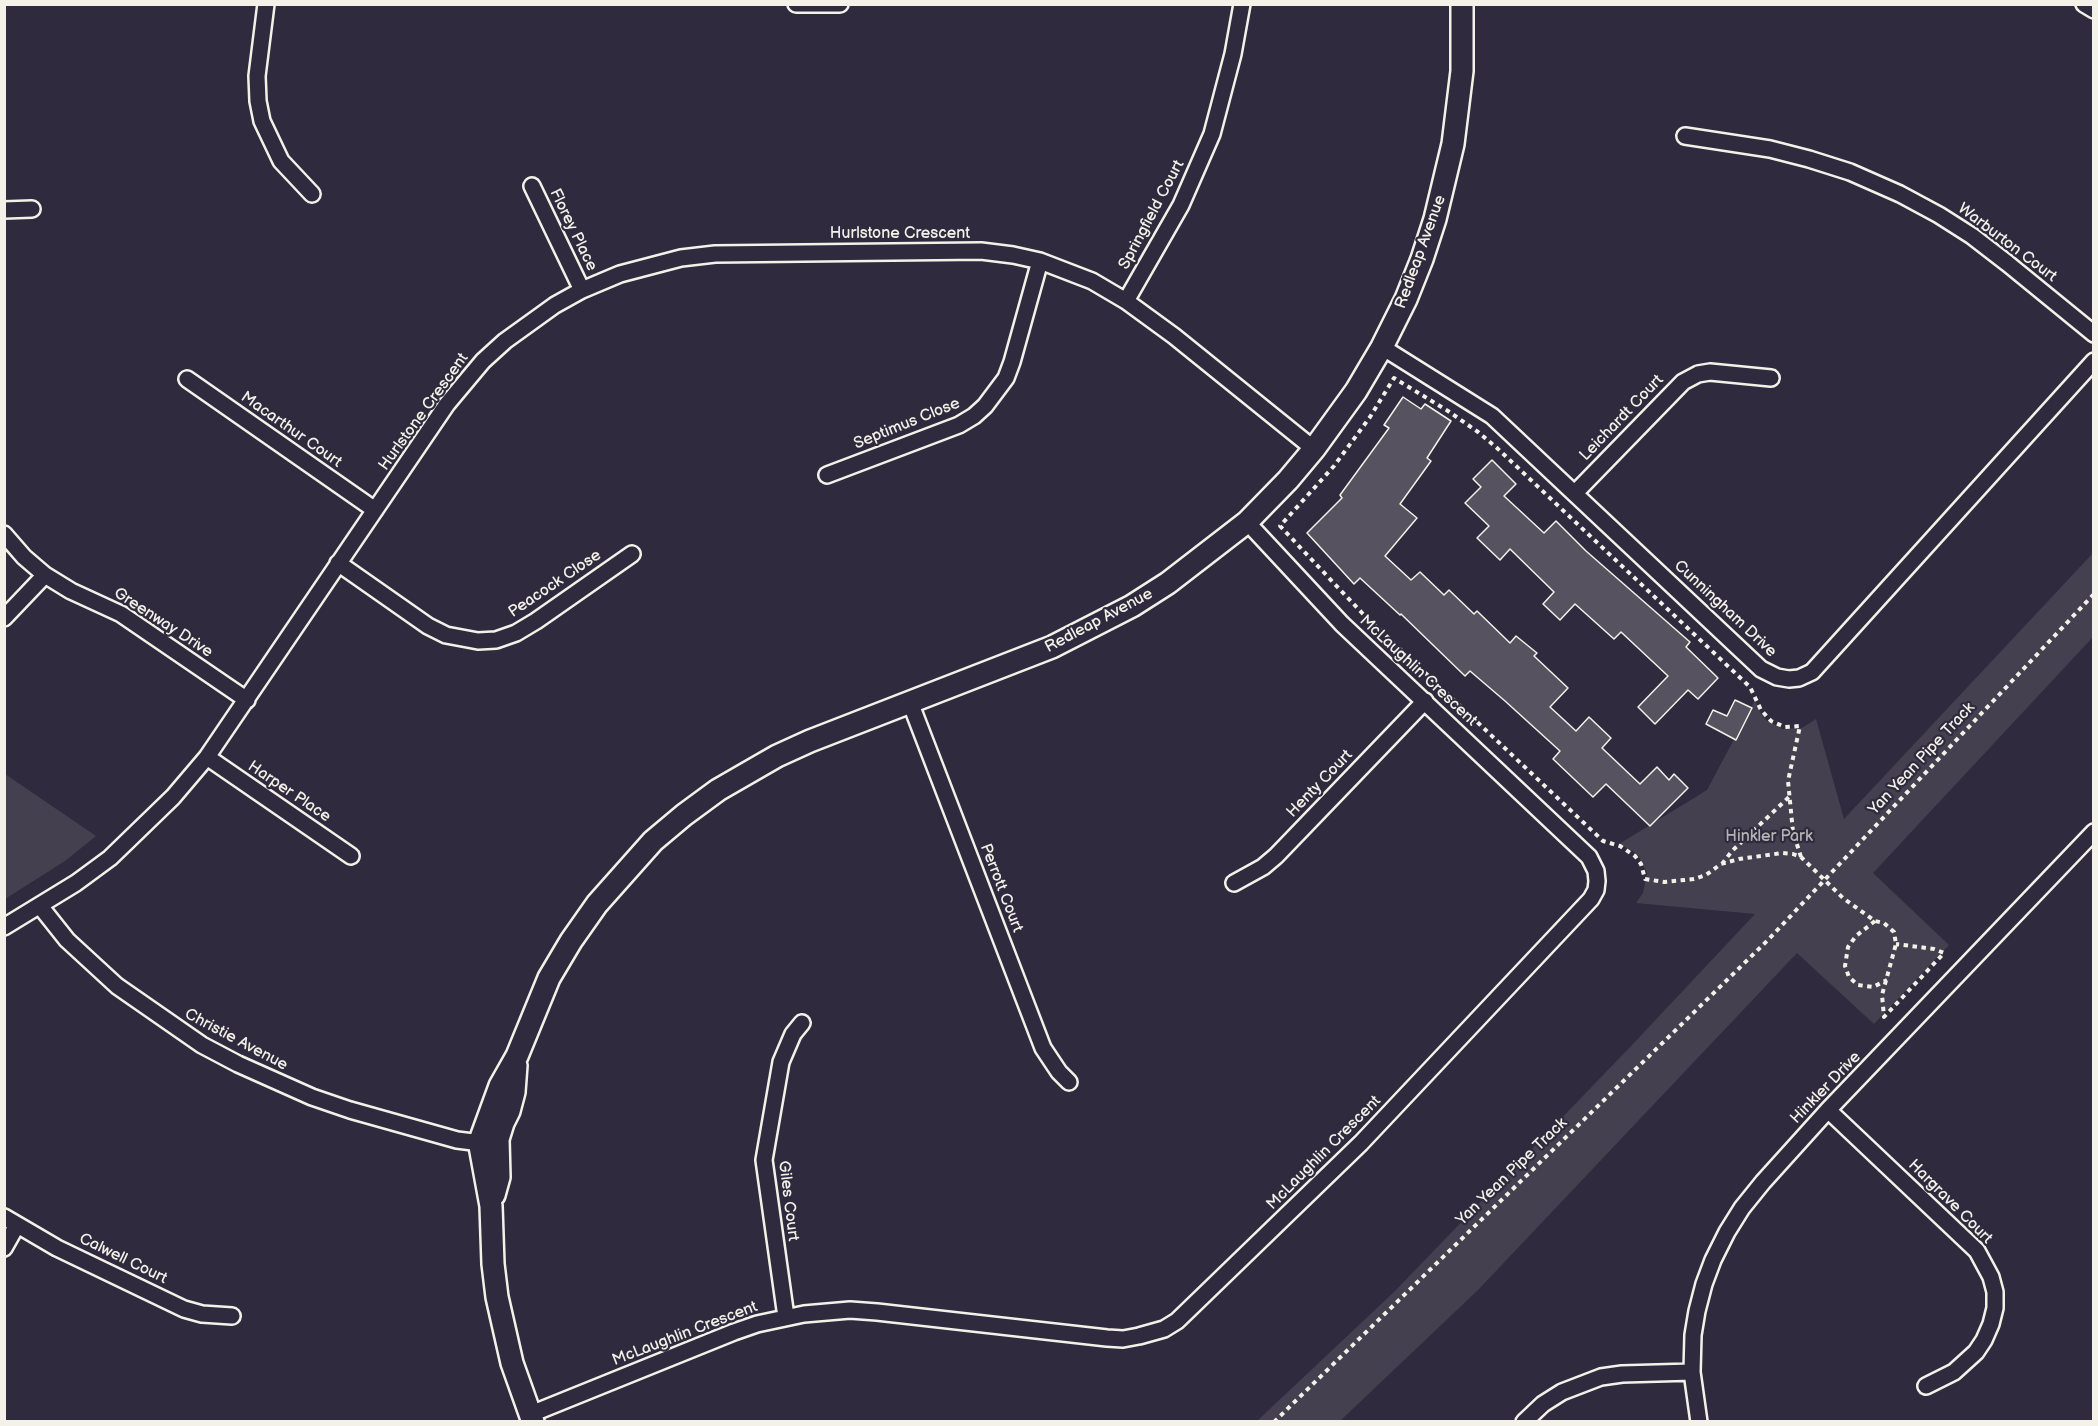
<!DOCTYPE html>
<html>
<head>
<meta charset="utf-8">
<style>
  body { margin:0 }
  #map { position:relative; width:2098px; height:1426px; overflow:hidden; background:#2f2a3d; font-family:"Balsamiq Sans",sans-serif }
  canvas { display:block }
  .frame { position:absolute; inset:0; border:6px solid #f4f1e8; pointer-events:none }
</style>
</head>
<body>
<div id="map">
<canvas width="2098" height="1426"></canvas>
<div class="frame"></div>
</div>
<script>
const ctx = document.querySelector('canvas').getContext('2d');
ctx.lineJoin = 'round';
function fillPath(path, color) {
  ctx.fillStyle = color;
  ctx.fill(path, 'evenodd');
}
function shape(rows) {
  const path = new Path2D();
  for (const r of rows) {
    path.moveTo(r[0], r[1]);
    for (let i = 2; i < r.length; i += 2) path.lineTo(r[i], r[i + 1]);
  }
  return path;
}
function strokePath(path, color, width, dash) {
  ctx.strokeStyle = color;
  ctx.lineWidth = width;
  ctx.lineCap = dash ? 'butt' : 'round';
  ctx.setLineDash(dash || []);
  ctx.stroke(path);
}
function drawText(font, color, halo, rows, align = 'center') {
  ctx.font = font + ' "Balsamiq Sans",sans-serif';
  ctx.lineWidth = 4.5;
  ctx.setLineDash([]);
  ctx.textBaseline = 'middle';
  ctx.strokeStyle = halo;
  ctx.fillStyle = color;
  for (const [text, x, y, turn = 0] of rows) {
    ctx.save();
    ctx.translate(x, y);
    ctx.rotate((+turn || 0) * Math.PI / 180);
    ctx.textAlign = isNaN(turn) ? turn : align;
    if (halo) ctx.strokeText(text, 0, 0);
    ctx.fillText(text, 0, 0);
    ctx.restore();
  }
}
const green = shape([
  [2093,553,2093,637,1873,873,1949,945,1874,1024,1797,953,1478,1290,1340,1421,1256,1422,1395,1291,1632,1045,1755,914,1636,903,1643,893,1647,873,1639,857,1633,851,1619,844,1707,790,1755,700,1761,714,1766,720,1782,729,1802,728,1816,719,1844,819],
  [5,774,96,836,65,861,5,899]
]);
const building = shape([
  [1403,397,1421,409,1425,404,1451,421,1427,458,1431,461,1400,504,1417,518,1385,556,1411,580,1420,572,1444,595,1449,590,1474,614,1477,611,1510,643,1516,636,1537,653,1534,656,1568,688,1550,707,1576,731,1589,717,1611,738,1602,748,1640,784,1657,767,1669,780,1674,774,1688,788,1650,826,1606,784,1593,797,1553,759,1560,751,1505,701,1470,671,1465,676,1401,614,1400,615,1360,578,1354,584,1307,533,1342,498,1340,495,1389,428,1384,425,1403,397],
  [1492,460,1516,484,1504,496,1544,533,1556,521,1586,551,1690,642,1686,647,1718,678,1698,699,1688,690,1655,724,1638,707,1668,676,1621,632,1614,639,1575,604,1560,620,1543,604,1554,592,1510,549,1500,560,1477,538,1489,526,1465,503,1481,487,1473,479,1492,460],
  [1735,700,1752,708,1736,740,1706,724,1713,710,1727,716,1735,700]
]);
const path = shape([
  [1801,857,1793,832,1788,781,1800,726,1785,727,1771,721,1761,710,1750,687,1497,448,1478,432,1448,411,1394,378,1370,417,1334,466,1280,526,1363,614,1603,841,1620,846,1635,856,1641,864,1645,879,1664,882,1694,879,1706,875,1721,864,1739,859,1761,856,1782,853,1793,854,1801,857,1843,898,1875,921,1884,923,1894,932,1896,944,1882,995,1884,1017,1944,953,1934,949,1896,944],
  [1722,864,1732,851,1789,797],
  [1875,921,1856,936,1848,947,1845,966,1849,977,1858,985,1873,987,1887,980],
  [1274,1422,1768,940,2094,594]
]);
const street = shape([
  [266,4,257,76,258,101,262,121,281,161,312,194],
  [796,4,840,4],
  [2084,4,2094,10],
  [1685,136,1770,149,1809,159,1850,172,1900,194,1939,215,1972,236,2007,263,2094,334],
  [532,186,582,290],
  [4,210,32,209],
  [1126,301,1181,205,1212,134,1233,54,1242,4],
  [1382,347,1492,416,1761,669,1777,677,1789,679,1799,678,1812,672,2094,361],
  [187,379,375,510],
  [827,475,959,425,974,416,985,406,1006,378,1012,362,1040,261],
  [1575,493,1683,382,1698,374,1710,372,1771,378],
  [4,534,24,557,45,575,71,591,121,614,247,700],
  [338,563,428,626,446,635,478,641,496,640,516,633,536,621,632,554],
  [4,618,45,575],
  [910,702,1043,1048,1059,1072,1069,1082],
  [207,757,351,856],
  [1234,883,1263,867,1276,856,1425,701],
  [40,906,67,940,117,986,202,1045,238,1064,312,1097,350,1110,457,1140,481,1143,490,1141],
  [4,927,76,883,110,858,173,797,207,757,447,404,483,361,505,341,555,305,582,290,620,274,681,258,715,254,981,251,1013,255,1040,261,1092,281,1126,301,1174,336,1314,449],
  [1828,1110,1977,1251,1991,1277,1995,1292,1995,1308,1991,1324,1984,1340,1976,1352,1954,1372,1926,1386],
  [4,1217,57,1248,184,1309,202,1314,232,1316],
  [4,1248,17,1225],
  [786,1317,764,1160,781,1062,793,1034,802,1023],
  [531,1414,734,1332,757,1324,804,1314,850,1310,877,1312,1107,1338,1123,1339,1139,1336,1164,1329,1177,1321,1361,1143,1591,899,1596,890,1597,881,1596,871,1589,857,1342,624,1247,522],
  [1524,1422,1543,1404,1562,1392,1601,1377,1622,1374,1692,1372],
  [1699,1422,1692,1372,1693,1335,1697,1311,1704,1284,1713,1260,1727,1232,1742,1208,1763,1182,1828,1110,2094,832]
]);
const secondary = shape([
  [494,1195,499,1177,498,1139,503,1123,509,1111,514,1092,516,1065],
  [533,1422,512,1363,497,1297,493,1264,491,1206,480,1146,481,1138,500,1086,517,1056,549,978,571,941,597,904,653,841,684,815,718,790,777,756,810,741,1052,647,1132,606,1168,583,1247,522,1288,480,1314,449,1356,391,1382,347,1406,299,1422,259,1435,219,1453,144,1462,71,1462,4]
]);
const streetNames = [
  ["Springfield Court",1152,215,-62],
  ["Florey Place",573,230,64],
  ["Hurlstone Crescent",900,234],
  ["Warburton Court",2007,243,37],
  ["Redleap Avenue",1421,252,-70],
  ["Hurlstone Crescent",424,412,-54],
  ["Leichardt Court",1622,418,-46],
  ["Septimus Close",907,424,-22],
  ["Macarthur Court",291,430,35],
  ["Peacock Close",555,584,-34],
  ["Cunningham Drive",1725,609,43],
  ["Redleap Avenue",1099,621,-28],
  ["Greenway Drive",163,623,33],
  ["McLaughlin Crescent",1418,671,43],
  ["Yan Yean Pipe Track",1922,759,-47],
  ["Henty Court",1320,784,-46],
  ["Harper Place",289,792,34],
  ["Perrott Court",1001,888,69],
  ["Christie Avenue",236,1040,28],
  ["Hinkler Drive",1826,1088,-46],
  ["McLaughlin Crescent",1324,1153,-45],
  ["Yan Yean Pipe Track",1512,1172,-44],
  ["Giles Court",788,1201,83],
  ["Hargrave Court",1950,1202,45],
  ["Calwell Court",123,1259,26],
  ["McLaughlin Crescent",685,1334,-21]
];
const parkNames = [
  ["Hinkler Park",1769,837]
];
fillPath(green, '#454050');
fillPath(building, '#56525f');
strokePath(building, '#f4f1e8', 1.5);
strokePath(street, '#f4f1e8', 20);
strokePath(secondary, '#f4f1e8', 26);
strokePath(path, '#f4f1e8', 4, [4.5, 4.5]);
strokePath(street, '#2f2a3d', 15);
strokePath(secondary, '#2f2a3d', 21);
drawText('16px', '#f4f1e8', '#2f2a3d', streetNames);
drawText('16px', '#b7b3b3', '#2f2a3d', parkNames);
</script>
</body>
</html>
